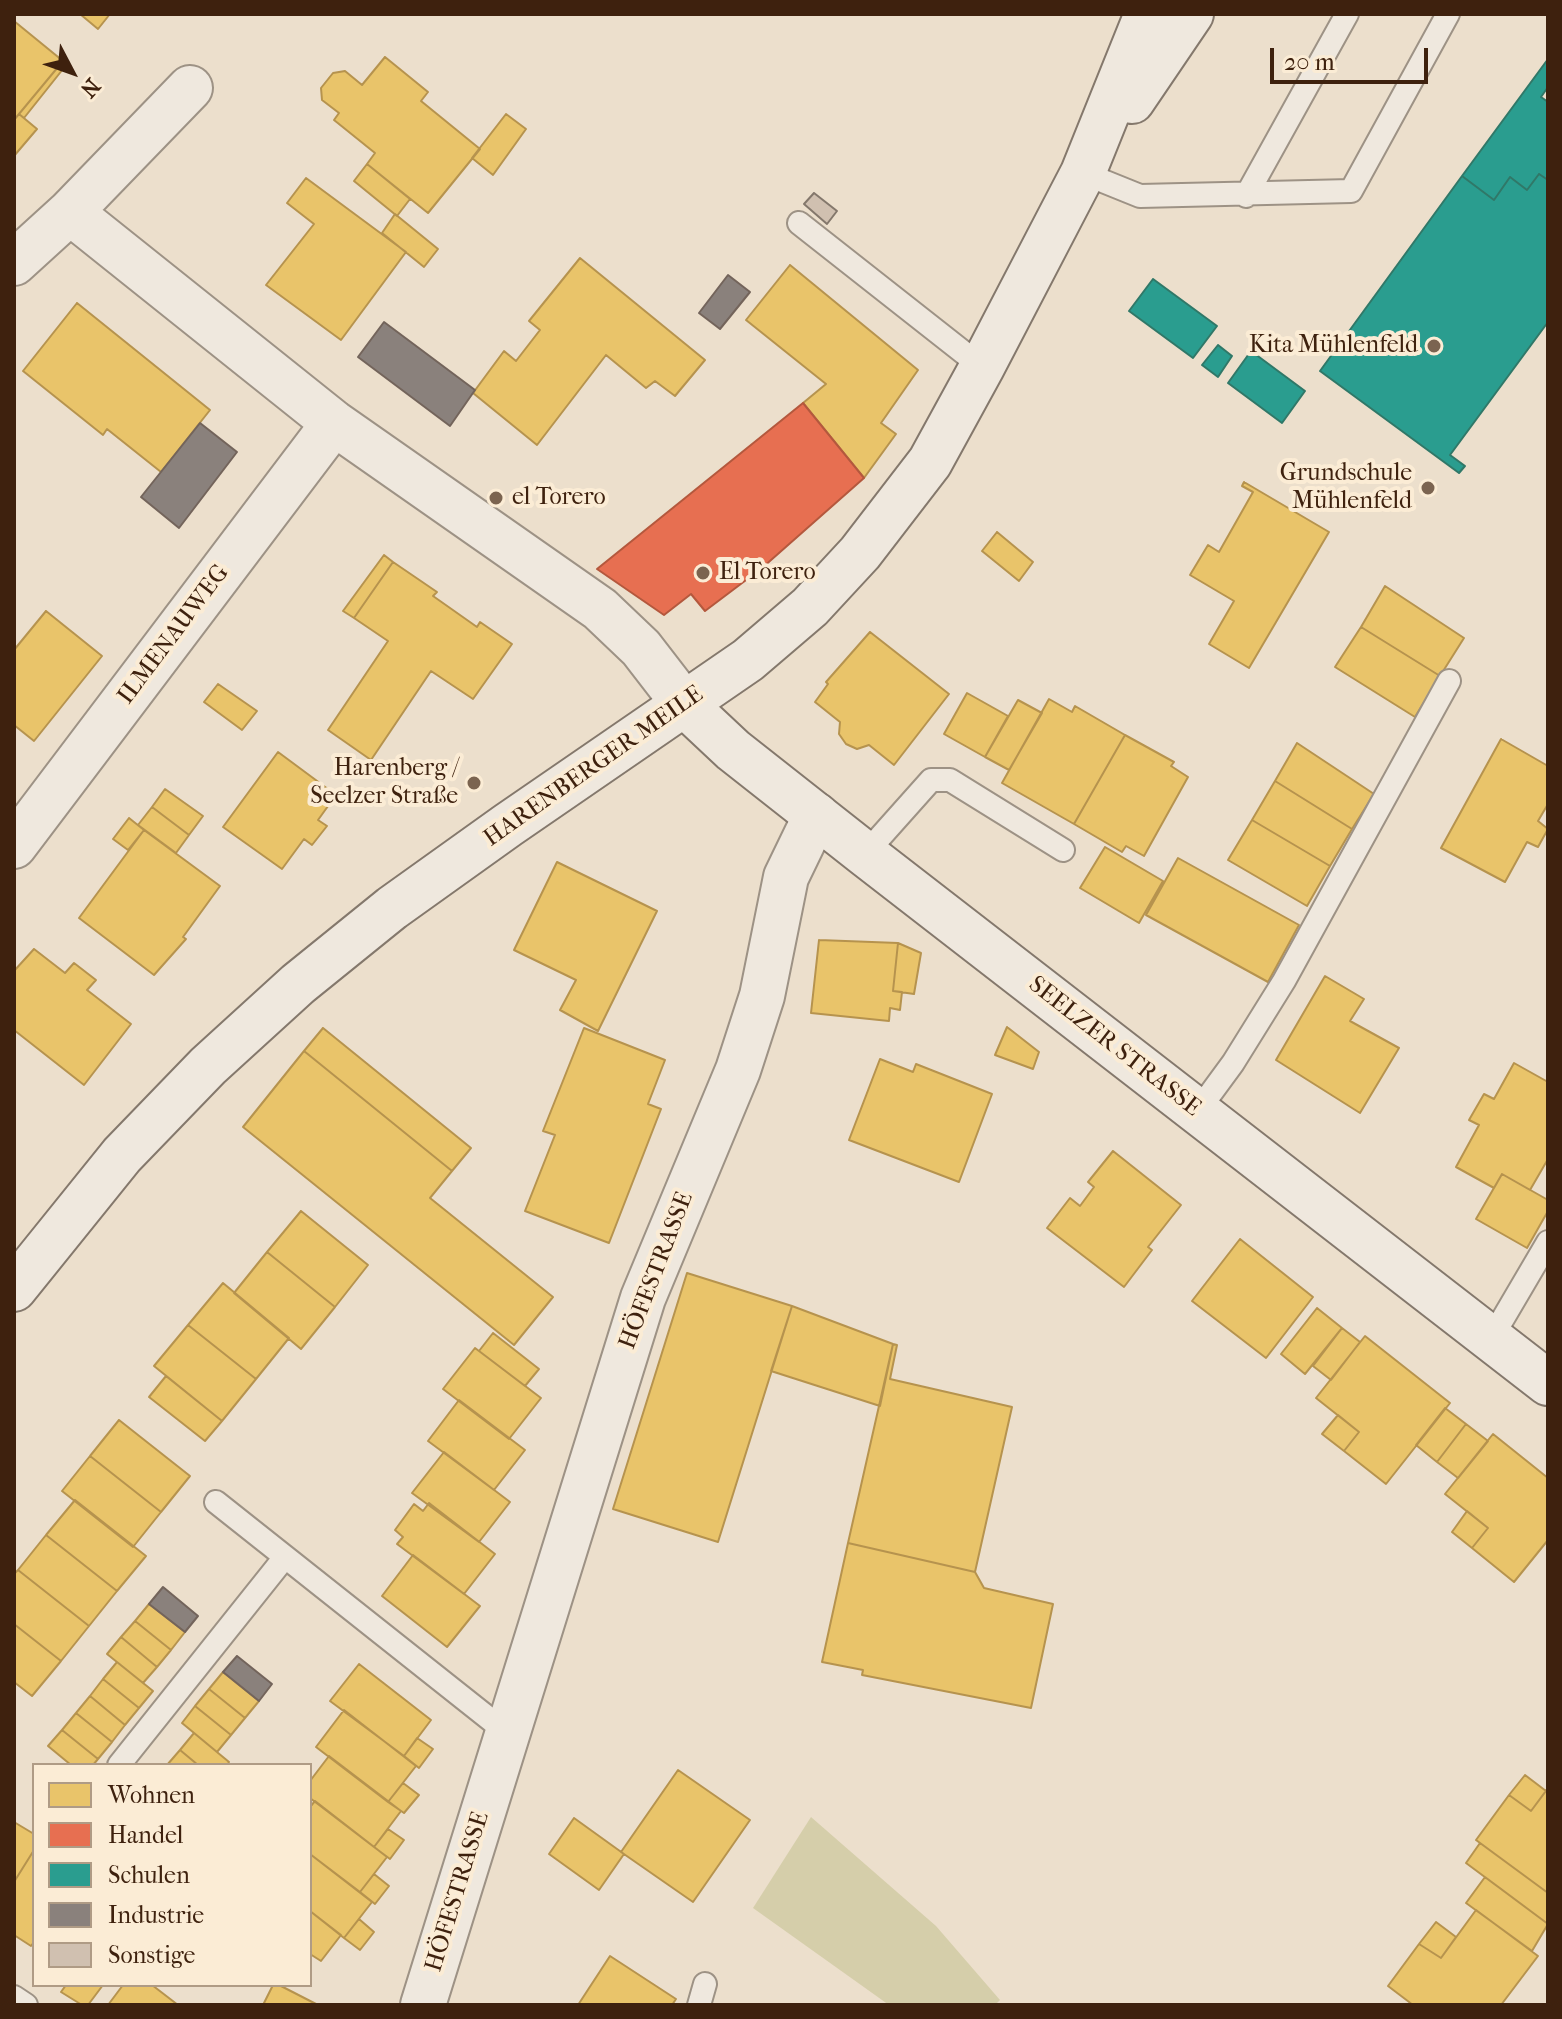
<!DOCTYPE html>
<html>
<head>
<meta charset="utf-8">
<style>
  body { margin:0 }
  #map { position:relative; width:1562px; height:2019px; overflow:hidden; background:#ecdfcc; font-family:"IM FELL French Canon",serif }
  canvas { display:block }
  .frame { position:absolute; inset:0; border:16px solid #3e210e; pointer-events:none }
  .legend { position:absolute; left:32px; top:1763px; width:280px; height:224px; box-sizing:border-box; background:#fbecd5; border:2px solid #af9b85; margin:0; padding:10px 14px; list-style:none; font-size:24px; color:#3e210e }
  .legend li { display:flex; align-items:center; gap:16px; height:40px }
  .legend b { width:40px; border:2px solid #af9b85 }
  .north { position:absolute; left:32px; top:32px; width:80px; height:80px; -webkit-text-stroke:6px #fbecd5; paint-order:stroke; rotate:131deg; font-size:22px; font-weight:700; line-height:32px; text-align:center; color:#3e210e }
  .north::after { content:''; display:block; margin:auto; width:28px; height:36px; background:#3e210e; clip-path:polygon(50% 0,100% 100%,50% 72%,0 100%) }
  .scale { position:absolute; left:1270px; top:48px; width:158px; height:36px; box-sizing:border-box; border:4px solid #3e210e; border-top:0; padding-left:10px; font-size:24px; line-height:28px; white-space:nowrap; color:#3e210e; -webkit-text-stroke:6px #fbecd5; paint-order:stroke }
</style>
</head>
<body>
<div id="map">
<canvas width="1562" height="2019"></canvas>
<div class="frame"></div>
<ul class="legend">
<li><b style="height:22px;background:#e9c46a"></b>Wohnen</li>
<li><b style="height:22px;background:#e76f51"></b>Handel</li>
<li><b style="height:22px;background:#2a9d8f"></b>Schulen</li>
<li><b style="height:22px;background:#8a817c"></b>Industrie</li>
<li><b style="height:22px;background:#d0c0b0"></b>Sonstige</li>
</ul>
<div class="north">N</div>
<div class="scale">20 m</div>
</div>
<script>
const ctx = document.querySelector('canvas').getContext('2d');
ctx.lineJoin = 'round';
function fillPath(path, color) {
  ctx.fillStyle = color;
  ctx.fill(path, 'evenodd');
}
function shape(rows) {
  const path = new Path2D();
  for (const r of rows) {
    path.moveTo(r[0], r[1]);
    for (let i = 2; i < r.length; i += 2) path.lineTo(r[i], r[i + 1]);
  }
  return path;
}
function strokePath(path, color, width, dash) {
  ctx.strokeStyle = color;
  ctx.lineWidth = width;
  ctx.lineCap = dash ? 'butt' : 'round';
  ctx.setLineDash(dash || []);
  ctx.stroke(path);
}
function drawText(font, color, halo, rows, align = 'center') {
  ctx.font = font + ' "IM FELL French Canon",serif';
  ctx.lineWidth = 8;
  ctx.setLineDash([]);
  ctx.textBaseline = 'middle';
  ctx.strokeStyle = halo;
  ctx.fillStyle = color;
  for (const [text, x, y, turn = 0] of rows) {
    ctx.save();
    ctx.translate(x, y);
    ctx.rotate((+turn || 0) * Math.PI / 180);
    ctx.textAlign = isNaN(turn) ? turn : align;
    if (halo) ctx.strokeText(text, 0, 0);
    ctx.fillText(text, 0, 0);
    ctx.restore();
  }
}
const green = shape([
  [811,1817,936,1926,1000,2000,995,2005,889,2005,753,1908]
]);
const homes = shape([
  [80,14,110,14,98,29,80,14],
  [14,21,63,61,14,120,14,21],
  [385,57,428,92,421,101,480,149,428,213,367,164,375,153,334,120,339,113,322,100,321,88,333,73,345,71,362,85,385,57],
  [63,61,67,64,24,118,19,114,63,61],
  [19,114,37,129,14,156,14,120,19,114],
  [506,114,526,129,493,175,472,158,506,114],
  [367,164,410,199,397,216,354,181,367,164],
  [306,178,406,252,341,340,266,285,314,224,287,203,306,178],
  [395,214,438,249,424,267,382,233,395,214],
  [580,258,705,360,675,396,655,381,646,388,606,355,537,445,473,393,504,351,516,361,540,330,529,321,580,258],
  [790,265,918,370,881,423,896,434,864,478,803,403,826,384,746,320,790,265],
  [77,303,210,410,161,472,107,429,103,435,23,371,77,303],
  [1244,482,1329,532,1249,668,1209,644,1234,601,1190,575,1208,545,1219,552,1253,492,1242,486,1244,482],
  [997,532,1033,562,1019,581,982,551,997,532],
  [384,555,393,562,354,618,343,611,384,555],
  [393,562,437,592,433,596,477,627,480,622,512,644,473,699,431,671,371,760,328,730,388,641,354,618,393,562],
  [1385,586,1464,638,1440,676,1361,627,1385,586],
  [46,611,102,656,34,741,14,725,14,650,46,611],
  [1361,627,1440,676,1415,717,1335,667,1361,627],
  [870,632,949,694,894,765,869,745,857,749,846,744,839,734,840,722,815,702,828,684,826,682,870,632],
  [218,684,257,711,242,730,204,702,218,684],
  [967,693,1008,716,985,757,944,734,967,693],
  [1049,699,1072,712,1075,706,1125,735,1074,824,1002,783,1049,699],
  [1018,700,1042,713,1009,770,985,757,1018,700],
  [1125,735,1174,762,1171,766,1188,777,1144,856,1126,846,1122,852,1074,824,1125,735],
  [1501,739,1548,766,1548,804,1538,821,1548,829,1538,847,1527,842,1505,882,1441,848,1501,739],
  [1297,743,1374,794,1352,829,1275,781,1297,743],
  [278,752,336,795,318,820,327,826,312,845,304,839,282,869,223,827,278,752],
  [1275,781,1352,829,1330,866,1252,820,1275,781],
  [165,789,203,816,189,835,152,807,165,789],
  [152,807,189,835,176,853,138,825,152,807],
  [129,818,144,830,128,850,113,839,129,818],
  [1252,820,1330,866,1307,906,1228,860,1252,820],
  [144,830,220,886,183,937,186,939,154,975,79,918,144,830],
  [1105,847,1163,881,1139,923,1080,888,1105,847],
  [1178,858,1299,925,1268,982,1146,915,1178,858],
  [557,862,657,911,598,1031,560,1010,576,980,514,950,557,862],
  [819,940,898,943,893,991,902,992,900,1010,890,1008,889,1021,811,1013,819,940],
  [898,943,921,953,914,994,893,991,898,943],
  [34,949,65,973,74,963,96,980,87,990,131,1024,84,1085,14,1030,14,971,34,949],
  [1325,976,1364,999,1350,1021,1399,1048,1360,1113,1276,1060,1325,976],
  [1007,1027,1039,1052,1033,1069,995,1055,1007,1027],
  [323,1028,471,1148,452,1171,304,1051,323,1028],
  [584,1028,665,1060,648,1104,661,1109,609,1243,525,1211,555,1135,543,1131,584,1028],
  [304,1051,452,1171,430,1198,553,1297,514,1345,243,1127,304,1051],
  [880,1059,913,1072,916,1064,992,1094,959,1182,849,1140,880,1059],
  [1514,1063,1548,1082,1548,1159,1530,1190,1502,1174,1494,1188,1456,1167,1479,1125,1469,1120,1484,1094,1494,1099,1514,1063],
  [1113,1151,1181,1205,1148,1247,1152,1250,1124,1287,1047,1228,1070,1198,1080,1206,1094,1187,1088,1182,1113,1151],
  [1502,1174,1548,1200,1548,1211,1527,1248,1476,1219,1502,1174],
  [301,1211,368,1265,335,1307,267,1252,301,1211],
  [1240,1239,1313,1297,1266,1358,1192,1301,1240,1239],
  [267,1252,335,1307,301,1349,234,1293,267,1252],
  [687,1273,792,1306,718,1542,613,1509,687,1273],
  [223,1283,289,1338,256,1379,188,1325,223,1283],
  [792,1306,893,1344,880,1406,771,1371,792,1306],
  [1317,1308,1342,1328,1305,1374,1281,1354,1317,1308],
  [188,1325,256,1379,222,1421,154,1366,188,1325],
  [1342,1328,1360,1342,1331,1380,1313,1366,1342,1328],
  [493,1333,539,1369,525,1386,479,1351,493,1333],
  [1365,1336,1450,1403,1386,1484,1344,1451,1359,1432,1316,1398,1365,1336],
  [893,1344,897,1345,890,1379,1012,1407,975,1572,848,1543,893,1344],
  [475,1348,541,1398,509,1439,443,1389,475,1348],
  [166,1376,222,1421,205,1441,149,1397,166,1376],
  [459,1400,525,1450,494,1490,428,1441,459,1400],
  [1445,1408,1466,1424,1437,1462,1416,1445,1445,1408],
  [1338,1415,1359,1432,1344,1451,1322,1434,1338,1415],
  [119,1420,190,1476,161,1512,90,1456,119,1420],
  [1466,1424,1488,1441,1458,1478,1437,1462,1466,1424],
  [1493,1434,1548,1478,1548,1540,1514,1582,1472,1548,1488,1528,1445,1494,1493,1434],
  [444,1452,510,1502,479,1542,412,1493,444,1452],
  [90,1456,161,1512,133,1547,62,1491,90,1456],
  [75,1500,146,1556,117,1591,46,1535,75,1500],
  [429,1503,495,1554,464,1594,397,1544,403,1537,395,1530,414,1504,423,1511,429,1503],
  [1467,1511,1488,1528,1472,1548,1452,1532,1467,1511],
  [46,1535,117,1591,89,1626,18,1570,46,1535],
  [848,1543,975,1572,984,1588,1053,1604,1031,1708,862,1675,863,1670,822,1662,848,1543],
  [413,1555,480,1606,447,1647,382,1596,413,1555],
  [18,1570,89,1626,61,1661,14,1624,14,1574,18,1570],
  [149,1604,185,1632,171,1650,135,1621,149,1604],
  [135,1621,171,1650,157,1667,121,1637,135,1621],
  [14,1624,61,1661,32,1696,14,1682,14,1624],
  [121,1637,157,1667,143,1683,107,1654,121,1637],
  [117,1662,153,1691,139,1708,103,1679,117,1662],
  [359,1664,431,1720,404,1756,330,1701,359,1664],
  [223,1672,259,1701,245,1718,209,1689,223,1672],
  [103,1679,139,1708,125,1725,90,1696,103,1679],
  [209,1689,245,1718,231,1735,195,1706,209,1689],
  [90,1696,125,1725,112,1742,76,1713,90,1696],
  [195,1706,231,1735,217,1752,182,1723,195,1706],
  [344,1710,416,1766,388,1802,316,1747,344,1710],
  [76,1713,112,1742,98,1759,62,1730,76,1713],
  [62,1730,98,1759,93,1765,71,1765,48,1746,62,1730],
  [194,1733,229,1762,227,1765,198,1765,180,1750,194,1733],
  [417,1738,433,1749,419,1768,404,1756,417,1738],
  [180,1750,198,1765,167,1765,180,1750],
  [329,1756,401,1811,374,1847,310,1798,310,1781,329,1756],
  [678,1770,750,1820,693,1902,621,1852,678,1770],
  [1525,1775,1546,1791,1531,1811,1509,1795,1525,1775],
  [403,1783,419,1795,404,1813,388,1802,403,1783],
  [1548,1788,1548,1893,1476,1840,1509,1795,1531,1811,1548,1788],
  [315,1801,387,1857,360,1892,310,1854,310,1807,315,1801],
  [574,1818,624,1854,599,1890,549,1854,574,1818],
  [14,1822,34,1834,34,1850,14,1882,14,1822],
  [388,1829,404,1840,390,1859,374,1847,388,1829],
  [1480,1843,1548,1893,1548,1924,1466,1863,1480,1843],
  [34,1850,34,1942,31,1946,14,1935,14,1882,34,1850],
  [310,1854,372,1902,344,1938,310,1911,310,1854],
  [374,1874,389,1886,375,1904,360,1892,374,1874],
  [1485,1877,1548,1924,1532,1951,1466,1903,1485,1877],
  [1476,1910,1538,1956,1501,2005,1413,2005,1388,1986,1419,1944,1441,1958,1476,1910],
  [310,1911,341,1935,321,1961,310,1954,310,1911],
  [359,1919,374,1932,360,1950,344,1938,359,1919],
  [1436,1922,1456,1937,1441,1958,1419,1944,1436,1922],
  [610,1956,676,1999,672,2005,578,2005,610,1956],
  [66,1985,103,1985,88,2005,82,2005,61,1992,66,1985],
  [123,1985,152,1985,178,2005,108,2005,123,1985],
  [273,1985,279,1985,318,2005,263,2005,273,1985]
]);
const shops = shape([
  [803,403,864,478,762,568,705,611,691,594,664,615,597,569,803,403]
]);
const schools = shape([
  [1548,59,1548,87,1541,97,1548,102,1548,180,1539,174,1527,190,1510,177,1494,200,1462,176,1548,59],
  [1539,174,1548,180,1548,322,1450,455,1465,466,1459,473,1320,371,1462,176,1494,200,1510,177,1527,190,1539,174],
  [1153,279,1217,326,1193,358,1129,311,1153,279],
  [1218,345,1232,356,1218,377,1202,365,1218,345],
  [1251,351,1305,391,1282,423,1228,383,1251,351]
]);
const industry = shape([
  [728,275,750,292,720,329,699,313,728,275],
  [384,322,475,390,450,426,358,357,384,322],
  [200,423,237,452,179,528,141,497,200,423],
  [163,1587,198,1616,185,1632,149,1604,163,1587],
  [237,1656,272,1684,259,1701,223,1672,237,1656]
]);
const building = shape([
  [814,193,837,211,827,224,804,204,814,193]
]);
const service = shape([
  [1083,173,1140,196,1351,191,1448,14],
  [1246,196,1347,14],
  [799,223,982,367],
  [865,854,931,780,950,780,1063,850],
  [1197,1112,1233,1063,1284,981,1449,681],
  [1491,1339,1548,1242],
  [216,1502,506,1732],
  [119,1765,285,1557],
  [14,1997,26,2005],
  [699,2005,705,1984]
]);
const minor = shape([
  [190,88,70,212,334,423,600,609,641,648,685,705],
  [14,263,70,212],
  [14,846,334,423],
  [423,2005,643,1298,738,1070,762,996,786,877,816,815]
]);
const secondary = shape([
  [1132,101,1191,14],
  [685,705,733,750,865,854,1548,1383],
  [14,1289,122,1155,208,1066,298,984,392,908,508,825,748,660,810,607,860,553,930,462,982,367,1083,173,1147,14]
]);
const markers = [
  [1434,346,8,"#7b6450"],
  [1428,488,8,"#7b6450"],
  [496,498,8,"#7b6450"],
  [703,573,8,"#7b6450"],
  [474,783,8,"#7b6450"]
];
const poiNames = [
  ["Kita Mühlenfeld",1418,346],
  ["Grundschule",1412,474],
  ["Mühlenfeld",1412,502],
  ["el Torero",512,498,"left"],
  ["El Torero",719,573,"left"],
  ["Harenberg /",458,769],
  ["Seelzer Straße",458,797]
];
const streetNames = [
  ["ILMENAUWEG",174,635,-53],
  ["HARENBERGER MEILE",594,767,-35],
  ["SEELZER STRASSE",1114,1047,38],
  ["HÖFESTRASSE",657,1271,-69],
  ["HÖFESTRASSE",458,1892,-73]
];
fillPath(green, '#d5ceaa');
fillPath(homes, '#e9c46a');
strokePath(homes, '#b6934e', 2);
fillPath(shops, '#e76f51');
strokePath(shops, '#b4583d', 2);
fillPath(schools, '#2a9d8f');
strokePath(schools, '#307868', 2);
fillPath(industry, '#8a817c');
strokePath(industry, '#73645b', 2);
fillPath(building, '#d0c0b0');
strokePath(building, '#84786c', 2);
strokePath(service, '#9d9285', 26);
strokePath(minor, '#9d9285', 48);
strokePath(secondary, '#84786c', 48);
strokePath(service, '#efe8de', 22);
strokePath(minor, '#efe8de', 44);
strokePath(secondary, '#efe8de', 44);
for (const [x, y, r, color] of markers) {
  const dot = new Path2D();
  dot.arc(x, y, r, 0, 2 * Math.PI);
  ctx.fillStyle = color;
  ctx.fill(dot);
  strokePath(dot, '#fbecd5', 3);
}
drawText('24px', '#3e210e', '#fbecd5', poiNames, 'right');
drawText('24px', '#3e210e', '#fbecd5', streetNames);
</script>
</body>
</html>
